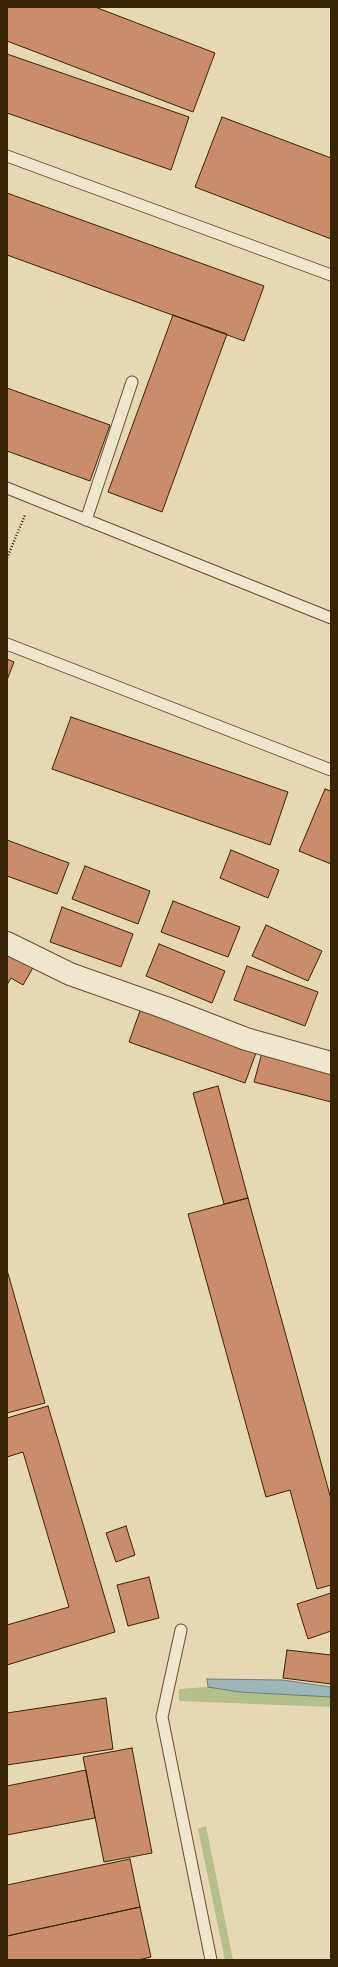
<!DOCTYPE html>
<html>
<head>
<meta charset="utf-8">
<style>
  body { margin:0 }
  #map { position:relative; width:338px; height:1967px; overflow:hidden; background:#e6d8b4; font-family:"IM FELL Great Primer",serif }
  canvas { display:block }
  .frame { position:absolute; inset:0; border:8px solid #392307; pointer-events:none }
</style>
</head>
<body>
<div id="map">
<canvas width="338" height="1967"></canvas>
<div class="frame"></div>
</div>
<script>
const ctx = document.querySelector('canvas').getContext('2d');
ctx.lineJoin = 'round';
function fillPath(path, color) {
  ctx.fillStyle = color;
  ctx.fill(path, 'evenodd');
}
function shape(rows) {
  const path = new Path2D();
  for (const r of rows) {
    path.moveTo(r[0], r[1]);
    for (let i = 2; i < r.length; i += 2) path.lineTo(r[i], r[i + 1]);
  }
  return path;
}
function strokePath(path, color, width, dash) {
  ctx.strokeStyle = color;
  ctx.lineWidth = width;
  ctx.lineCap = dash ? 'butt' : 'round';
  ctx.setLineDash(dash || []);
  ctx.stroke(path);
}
const green = shape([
  [208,1687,239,1692,331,1697,331,1707,179,1701,179,1689],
  [206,1826,233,1960,225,1960,198,1829]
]);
const water = shape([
  [207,1679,283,1680,331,1687,331,1697,239,1692,208,1687,207,1679]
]);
const building = shape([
  [7,7,95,7,215,53,193,112,7,41,7,7],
  [7,54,189,117,171,170,7,113,7,54],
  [222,117,331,158,331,239,195,187,222,117],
  [7,193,264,286,244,341,7,255,7,193],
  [173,315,227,334,162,512,108,492,173,315],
  [7,388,110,425,90,481,7,451,7,388],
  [7,659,14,662,7,680,7,659],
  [71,717,288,792,270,845,52,769,71,717],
  [325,789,331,791,331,864,299,851,325,789],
  [7,840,69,863,57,894,7,876,7,840],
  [231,850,279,870,268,898,220,878,231,850],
  [85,866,150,891,138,924,72,899,85,866],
  [173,901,240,927,228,957,161,932,173,901],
  [62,907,133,934,121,967,50,942,62,907],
  [266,925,322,951,308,981,252,956,266,925],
  [159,944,225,971,212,1003,146,976,159,944],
  [7,949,34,966,23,985,11,978,7,985,7,949],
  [247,966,318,992,305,1026,234,1000,247,966],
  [141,1008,257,1050,245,1083,129,1042,141,1008],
  [262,1053,331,1071,331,1102,254,1082,262,1053],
  [218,1086,248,1198,224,1204,193,1093,218,1086],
  [248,1198,331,1499,331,1585,317,1589,290,1490,266,1497,188,1214,248,1198],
  [7,1270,45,1403,7,1413,7,1270],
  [48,1406,115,1632,7,1665,7,1625,69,1607,23,1452,7,1457,7,1418,48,1406],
  [126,1526,135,1555,116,1562,106,1533,126,1526],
  [149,1577,159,1618,128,1626,117,1585,149,1577],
  [331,1593,331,1631,308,1639,297,1604,331,1593],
  [287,1650,331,1655,331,1684,283,1678,287,1650],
  [106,1698,113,1749,7,1765,7,1713,106,1698],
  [132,1748,152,1853,104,1862,83,1757,132,1748],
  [86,1770,95,1818,7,1835,7,1786,86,1770],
  [130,1859,140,1907,7,1936,7,1885,130,1859],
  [140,1907,151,1957,138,1960,7,1960,7,1936,140,1907]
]);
const path = shape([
  [7,558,25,515]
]);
const lane = shape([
  [7,156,331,275],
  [7,488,331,618],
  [86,520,132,382],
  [7,644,331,770],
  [181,1630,162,1717,211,1960]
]);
const street = shape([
  [7,943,70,974,166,1008,246,1039,331,1063]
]);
fillPath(green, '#b4bf8e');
fillPath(water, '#9cb7b9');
strokePath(water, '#747c72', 1);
fillPath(building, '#ca8d6b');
strokePath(building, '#392307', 1);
strokePath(lane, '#645032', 13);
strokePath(street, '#645032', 24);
strokePath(path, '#392307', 2.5, [1, 2]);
strokePath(lane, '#efe6ce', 11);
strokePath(street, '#efe6ce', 22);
</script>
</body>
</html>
